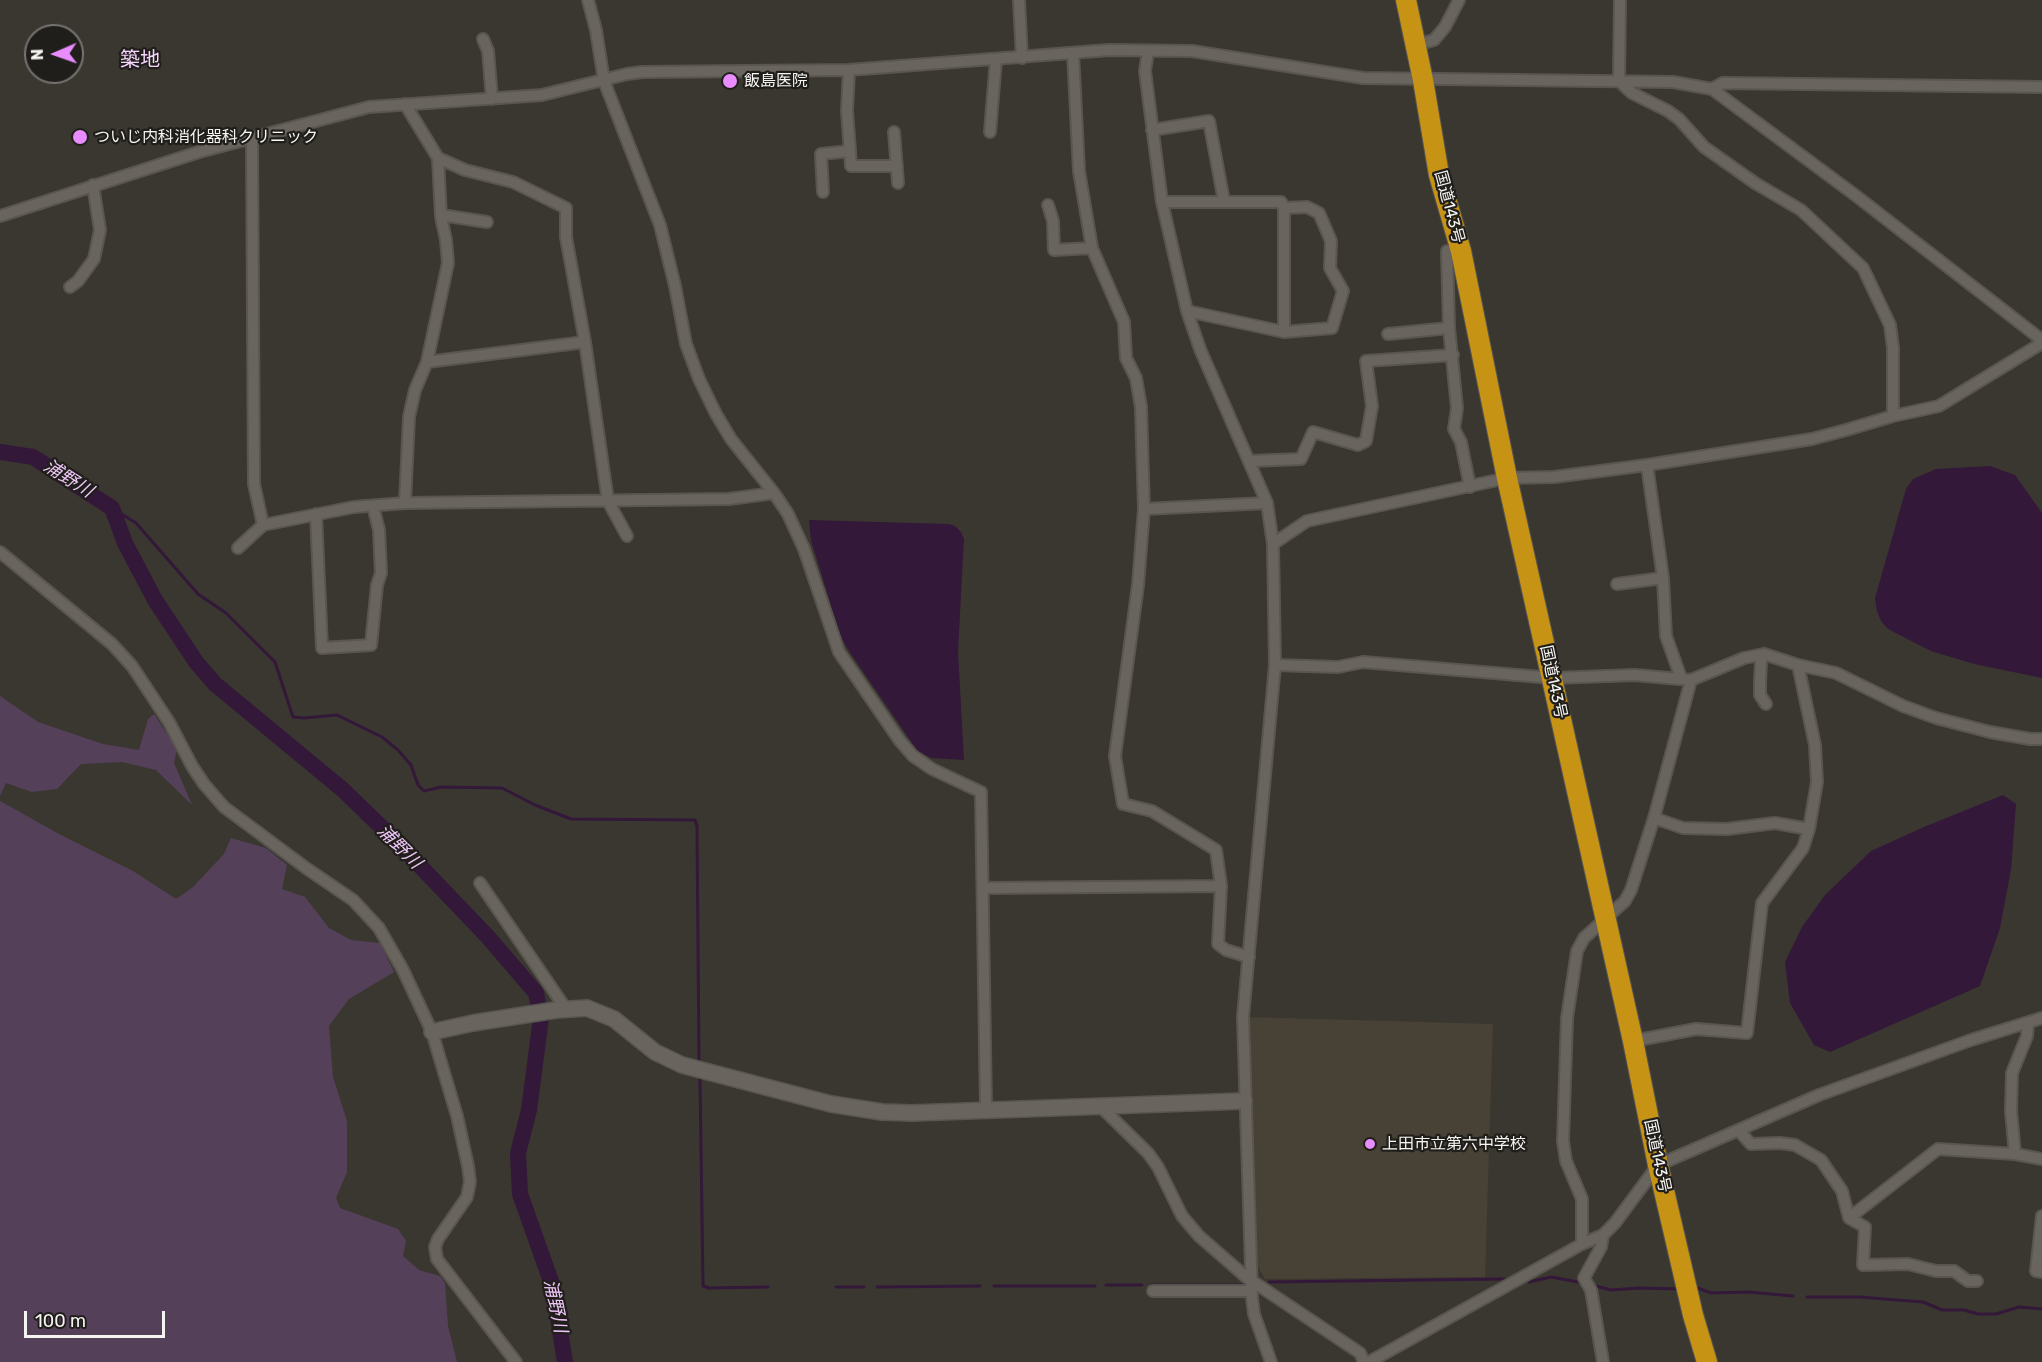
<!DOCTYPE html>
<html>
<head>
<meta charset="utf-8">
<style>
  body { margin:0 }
  #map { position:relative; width:2042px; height:1362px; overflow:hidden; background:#3a3730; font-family:Rubik,sans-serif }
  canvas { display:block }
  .north { position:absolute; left:24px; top:24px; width:60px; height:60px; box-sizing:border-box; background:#201e1b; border:2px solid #767470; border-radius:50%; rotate:268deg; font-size:16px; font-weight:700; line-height:24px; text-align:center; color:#f6f4f0 }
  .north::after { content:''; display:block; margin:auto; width:21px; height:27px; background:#e98dfe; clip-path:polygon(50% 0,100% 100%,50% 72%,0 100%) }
  .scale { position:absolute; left:24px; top:1311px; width:141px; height:27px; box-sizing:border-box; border:3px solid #f6f4f0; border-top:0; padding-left:8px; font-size:18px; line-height:21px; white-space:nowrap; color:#f6f4f0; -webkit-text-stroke:4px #201e1b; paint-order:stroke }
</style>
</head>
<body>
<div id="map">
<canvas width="2042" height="1362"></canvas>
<div class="north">N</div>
<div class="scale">100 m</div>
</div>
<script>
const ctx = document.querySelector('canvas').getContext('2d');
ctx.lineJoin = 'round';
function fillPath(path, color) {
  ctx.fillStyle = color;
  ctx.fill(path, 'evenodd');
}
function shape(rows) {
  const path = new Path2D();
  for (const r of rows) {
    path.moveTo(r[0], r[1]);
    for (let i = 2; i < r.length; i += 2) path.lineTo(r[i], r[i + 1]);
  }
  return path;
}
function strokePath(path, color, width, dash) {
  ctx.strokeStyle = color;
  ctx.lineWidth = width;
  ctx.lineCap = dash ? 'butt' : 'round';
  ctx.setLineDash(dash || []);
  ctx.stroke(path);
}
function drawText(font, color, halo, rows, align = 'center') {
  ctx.font = font + ' Rubik,"Noto Sans JP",sans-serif';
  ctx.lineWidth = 4.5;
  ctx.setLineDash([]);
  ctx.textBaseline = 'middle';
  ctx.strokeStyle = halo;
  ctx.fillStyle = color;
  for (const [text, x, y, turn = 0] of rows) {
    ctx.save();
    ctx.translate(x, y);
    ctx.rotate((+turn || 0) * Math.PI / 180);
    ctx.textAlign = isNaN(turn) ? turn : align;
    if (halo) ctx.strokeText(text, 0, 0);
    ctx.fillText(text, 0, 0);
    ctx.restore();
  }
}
const built = shape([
  [1247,1017,1493,1024,1485,1277,1265,1279,1256,1263]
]);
const green = shape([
  [0,696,38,722,103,744,139,750,148,719,154,714,177,749,174,763,192,805,156,770,122,762,81,764,57,789,32,792,6,783,0,796],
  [0,801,59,834,133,871,176,899,192,888,224,854,231,838,266,848,287,865,282,889,305,897,329,928,351,940,380,943,394,972,349,999,329,1026,333,1077,347,1121,347,1172,336,1198,340,1208,398,1229,406,1241,403,1256,419,1270,440,1276,445,1283,448,1326,457,1362,0,1362]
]);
const water = shape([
  [1990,466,2015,475,2042,513,2042,678,1974,664,1931,651,1888,629,1881,621,1877,611,1875,598,1906,489,1913,479,1936,469],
  [809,520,948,524,955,526,961,532,964,539,958,652,964,760,931,758,917,750,851,654,841,638,811,540],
  [2003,795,2016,804,2011,869,2000,928,1980,986,1830,1052,1814,1045,1790,1003,1785,962,1802,927,1825,895,1871,851,1924,827]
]);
const stream = shape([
  [112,508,136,523,198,594,226,613,275,662,293,717,304,718,337,715,382,737,398,750,411,765,418,785,424,791,441,787,502,788,535,805,571,819,695,820,697,826,699,1062],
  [700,1079,703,1286,709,1288,768,1287],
  [1269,1282,1505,1279],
  [1529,1282,1551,1277,1578,1282],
  [1106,1285,1142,1285],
  [1151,1285,1246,1285],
  [1592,1285,1611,1290,1639,1288,1680,1289],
  [994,1286,1095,1286],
  [836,1287,864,1287],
  [877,1287,980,1286],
  [1695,1287,1711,1293,1748,1292,1793,1296],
  [1807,1297,1859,1297,1923,1302,1942,1310,1964,1310,1978,1314,1996,1314,2019,1307,2042,1309]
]);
const river = shape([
  [0,452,33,457,112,508,125,543,155,600,196,662,215,684,342,789,399,844,488,937,536,993,541,1018,529,1110,518,1153,520,1194,553,1287,565,1362]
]);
const street = shape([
  [588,0,596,30,604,81,660,225,675,286,686,344,699,379,716,414,731,439,774,493,788,514,804,549,839,652,900,741,913,756,932,769,981,792,986,1110],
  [1019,0,1022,58],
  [1620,0,1619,81,1632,93,1668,111,1679,119,1704,147,1755,183,1801,210,1863,268,1890,325,1893,348,1893,416],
  [483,39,488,51,492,99],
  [1416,45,1434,40,1445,27,1459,0],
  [1148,51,1145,71,1162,202,1187,311,1200,349,1267,503,1273,544,1275,665,1243,1017,1252,1298,1254,1314,1271,1362],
  [1073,53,1079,171,1092,248,1124,322,1126,358,1136,378,1141,407,1144,509,1138,585,1115,756,1123,804,1152,811,1216,850,1221,886,1218,944,1226,950,1249,957],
  [1712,89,1723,83,2042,87],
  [1152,130,1209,121,1224,201],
  [894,132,898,183],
  [990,132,996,60],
  [252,139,254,484,263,525],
  [850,151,851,166,897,166],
  [438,158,465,170,513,182,566,208,566,237,585,342,608,501,627,536],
  [823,192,821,154,850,151,847,111,849,70],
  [1162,202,1281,202,1284,208,1284,332],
  [1048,205,1053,221,1054,250,1092,248],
  [441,215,487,222],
  [0,216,199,152,369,107,542,95,627,74,642,72,849,70,1109,50,1192,51,1363,78,1673,82,1712,89,1855,195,2042,340],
  [1461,251,1447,251,1449,328,1457,408,1454,429,1461,442,1470,487],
  [70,287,78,281,94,259,100,230,93,185],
  [1187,311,1284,332,1332,328,1343,291,1330,268,1331,241,1319,213,1307,207,1284,208],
  [1388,334,1449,328],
  [427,362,585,342],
  [1250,461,1301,459,1313,432,1358,445,1366,441,1372,406,1366,361,1453,355],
  [1647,465,1663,578,1666,636,1681,678],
  [405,503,409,417,415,390,427,362,448,263,446,240,441,217,438,158,405,104],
  [1144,509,1267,503],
  [316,514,322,648,371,645,377,585,381,573,379,530,373,506],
  [1273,544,1307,521,1507,478,1554,477,1647,465,1812,439,1846,430,1893,416,1939,406,2042,343],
  [238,548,263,525,354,507,405,503,729,499,774,493],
  [0,552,112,644,132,666,169,722,192,766,204,784,224,807,306,868,353,900,379,928,403,970,432,1032,457,1116,468,1166,470,1182,467,1197,438,1239,435,1247,437,1259,516,1362],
  [1617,584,1663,578],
  [1764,654,1761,661,1760,683,1760,695,1766,704],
  [1275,665,1338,667,1363,662,1553,678,1635,675,1691,680,1744,658,1764,654,1798,665,1836,673,1903,706,1936,718,1990,732,2030,739,2042,739],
  [1654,818,1683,828,1727,829,1775,823,1809,829],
  [480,883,566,1009],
  [984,888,1221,886],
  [1633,1041,1696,1029,1747,1033,1762,903,1803,848,1809,829,1817,782,1815,745,1798,665],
  [1100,1106,1148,1153,1158,1167,1182,1216,1199,1236,1246,1277,1360,1353,1364,1362],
  [1739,1131,1751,1144,1780,1143,1795,1145,1821,1160,1842,1191,1849,1218,1865,1227,1863,1265,1908,1264,1936,1271,1954,1271,1968,1281,1977,1281],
  [2015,1154,2011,1111,2012,1073,2027,1036,2028,1023],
  [2042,1216,2036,1271,2042,1272],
  [1849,1218,1938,1149,2015,1154,2042,1159],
  [1603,1235,1601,1247,1584,1278,1591,1290,1603,1362],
  [1582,1244,1582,1199,1566,1161,1563,1141,1567,1018,1577,951,1584,938,1625,901,1631,890,1654,818,1691,680],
  [1153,1291,1252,1291],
  [1369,1362,1582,1244,1603,1235,1615,1223,1658,1165,1819,1095,1971,1040,2042,1018]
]);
const secondary = shape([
  [432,1032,473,1023,556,1010,587,1008,614,1019,655,1052,682,1065,831,1104,882,1112,912,1113,1244,1101]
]);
const highway = shape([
  [1406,0,1423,80,1439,175,1461,251,1507,478,1633,1041,1658,1165,1693,1315,1707,1362]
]);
const markers = [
  [730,81,8,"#e98dfe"],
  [80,137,8,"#e98dfe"],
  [1370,1144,6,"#e98dfe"]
];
const poiNames = [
  ["飯島医院",744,81],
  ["ついじ内科消化器科クリニック",94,137],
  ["上田市立第六中学校",1382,1144]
];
const streetNames = [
  ["国道143号",1449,207,75],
  ["国道143号",1553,682,78],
  ["国道143号",1657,1156,78]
];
const waterNames = [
  ["浦野川",68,479,32],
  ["浦野川",399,847,45],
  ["浦野川",555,1306,78]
];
const quarterNames = [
  ["築地",140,60]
];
fillPath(built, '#484135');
fillPath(green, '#55405a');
fillPath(water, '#331839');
strokePath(stream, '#331839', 3);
strokePath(river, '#331839', 16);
strokePath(street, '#595650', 14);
strokePath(secondary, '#595650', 18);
strokePath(highway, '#595650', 22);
strokePath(street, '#69655e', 10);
strokePath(secondary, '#69655e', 15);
strokePath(highway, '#c79315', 20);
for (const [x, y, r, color] of markers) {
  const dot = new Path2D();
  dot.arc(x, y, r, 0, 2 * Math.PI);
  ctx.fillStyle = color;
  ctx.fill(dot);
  strokePath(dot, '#201e1b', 2);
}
drawText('16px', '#f6f4f0', '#201e1b', poiNames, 'left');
drawText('16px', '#f6f4f0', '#201e1b', streetNames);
drawText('italic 18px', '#eec6f7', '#201e1b', waterNames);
drawText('20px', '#f4d5fb', '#201e1b', quarterNames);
</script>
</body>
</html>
